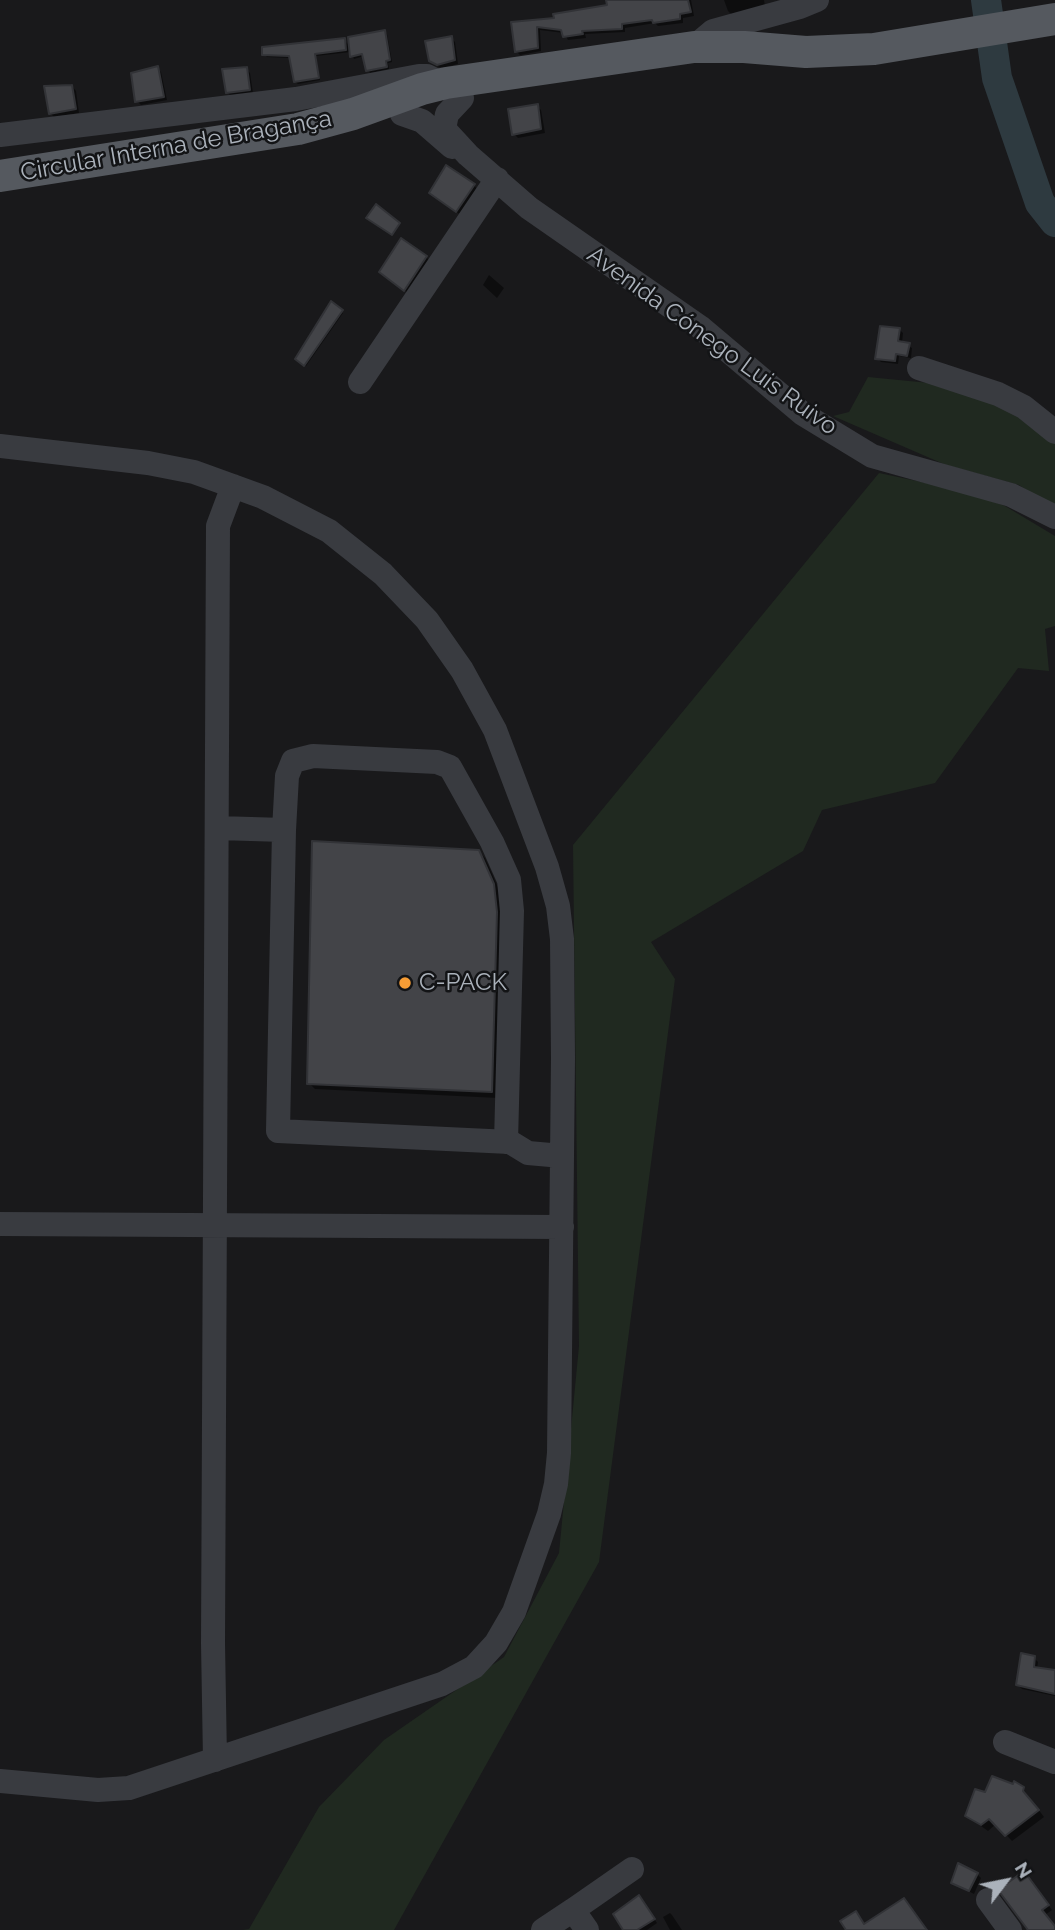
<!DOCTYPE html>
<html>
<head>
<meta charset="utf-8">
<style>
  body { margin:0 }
  #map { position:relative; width:1055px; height:1930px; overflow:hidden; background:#19191b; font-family:Raleway,sans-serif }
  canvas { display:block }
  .north { position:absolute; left:971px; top:1846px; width:70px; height:70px; -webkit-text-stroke:5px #131416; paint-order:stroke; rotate:58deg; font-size:19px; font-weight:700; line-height:28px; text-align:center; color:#abb2bb }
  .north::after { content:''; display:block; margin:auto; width:24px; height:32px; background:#abb2bb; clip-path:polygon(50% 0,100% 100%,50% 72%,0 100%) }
</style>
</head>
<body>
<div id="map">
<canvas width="1055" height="1930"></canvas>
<div class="north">N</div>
</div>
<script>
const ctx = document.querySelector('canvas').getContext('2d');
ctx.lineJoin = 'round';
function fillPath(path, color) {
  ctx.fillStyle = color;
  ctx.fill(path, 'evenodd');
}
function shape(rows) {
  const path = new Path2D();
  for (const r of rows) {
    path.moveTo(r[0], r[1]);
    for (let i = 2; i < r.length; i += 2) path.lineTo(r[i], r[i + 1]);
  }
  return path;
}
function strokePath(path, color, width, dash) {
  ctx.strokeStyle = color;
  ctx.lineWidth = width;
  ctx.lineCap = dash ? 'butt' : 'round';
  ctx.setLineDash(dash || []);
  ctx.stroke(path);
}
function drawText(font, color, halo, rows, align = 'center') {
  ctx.font = font + ' Raleway,sans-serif';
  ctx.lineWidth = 5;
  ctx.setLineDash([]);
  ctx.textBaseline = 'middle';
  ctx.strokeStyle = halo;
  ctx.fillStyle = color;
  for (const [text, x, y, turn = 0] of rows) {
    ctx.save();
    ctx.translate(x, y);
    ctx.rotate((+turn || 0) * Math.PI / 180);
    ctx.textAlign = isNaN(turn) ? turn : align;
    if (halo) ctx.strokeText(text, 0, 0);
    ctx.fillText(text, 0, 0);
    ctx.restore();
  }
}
const green = shape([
  [868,377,970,387,1055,438,1055,509,1019,485,946,465,833,416,849,412],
  [879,473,969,492,1005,506,1055,536,1055,626,1045,629,1049,671,1018,668,935,783,822,810,803,851,651,942,675,979,599,1562,394,1930,243,1930,249,1929,319,1807,384,1740,504,1657,559,1553,579,1346,573,845]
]);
const shadow = shape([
  [608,0,691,0,694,16,683,18,683,23,658,26,655,23,625,28,625,32,585,34,586,38,568,40,564,33,540,30,541,51,520,55,516,51,513,23,555,20,609,7],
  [724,0,764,0,765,6,732,15,728,11],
  [385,31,387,34,392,62,388,63,389,69,370,73,364,56,354,59,351,52,316,56,320,80,298,84,295,82,291,58,267,57,264,54,344,40,350,46],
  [451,38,455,42,458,64,442,68,435,65,430,61],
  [157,68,161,72,167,100,141,105,137,101],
  [246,69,250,73,253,93,231,96,227,92],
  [72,86,76,91,79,113,54,117,50,113],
  [537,106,541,110,545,133,518,138,514,134],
  [474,185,477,189,461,215,435,197],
  [426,257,430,261,408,293,385,276],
  [489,275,504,288,497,298,483,285],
  [331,304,343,313,306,366,297,359],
  [900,330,903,333,902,343,912,348,911,358,899,356,898,364,881,362,877,358],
  [478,851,485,858,500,892,498,1098,315,1089,309,1083],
  [1034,1658,1038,1662,1037,1669,1055,1672,1055,1696,1022,1689,1018,1685],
  [1023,1789,1044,1817,1012,1841,996,1824,988,1831,967,1816,986,1794],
  [977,1874,981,1878,974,1894,953,1883],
  [1028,1877,1052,1910,1045,1915,1055,1930,1032,1930],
  [642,1901,657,1923,647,1930,625,1930],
  [670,1913,672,1915,682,1930,670,1930,663,1917]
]);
const river = shape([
  [986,0,997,78,1040,203,1055,222]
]);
const building = shape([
  [606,0,688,0,691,12,680,14,680,19,653,23,652,20,622,24,622,29,582,31,583,34,563,37,561,30,537,27,538,48,515,52,511,22,554,18,553,14,607,5,606,0],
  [385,30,390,60,386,61,387,67,366,71,362,54,350,57,348,37,385,30],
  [452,36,455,60,437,65,429,61,425,41,452,36],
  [345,38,346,50,315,54,319,78,294,82,289,56,262,55,262,47,345,38],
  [158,66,164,97,135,102,131,73,158,66],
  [247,67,250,90,226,93,222,69,247,67],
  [72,85,76,109,49,114,44,86,72,85],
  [538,104,541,129,512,135,508,109,538,104],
  [446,165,475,184,456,212,429,193,446,165],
  [376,204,400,223,392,235,366,218,376,204],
  [401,238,427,256,404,291,379,272,401,238],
  [331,301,343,310,304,366,295,359,331,301],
  [880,326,900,328,898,341,910,343,907,356,896,354,895,361,875,359,880,326],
  [312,841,479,850,494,884,497,912,492,1092,307,1084,312,841],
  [1021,1653,1035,1656,1034,1667,1055,1670,1055,1694,1016,1685,1021,1653],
  [992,1776,1013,1784,1014,1781,1024,1787,1023,1791,1039,1810,1005,1836,989,1819,981,1825,965,1816,975,1789,985,1792,992,1776],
  [958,1863,978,1873,969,1891,951,1883,958,1863],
  [1024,1871,1049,1905,1042,1910,1055,1926,1055,1930,1028,1930,998,1890,1024,1871],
  [639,1895,655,1919,637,1930,623,1930,613,1914,639,1895],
  [904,1898,927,1930,846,1930,840,1921,856,1911,864,1924,904,1898]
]);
const minor = shape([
  [694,47,713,31,800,7,817,0],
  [462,98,447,114,444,129,468,155,529,208,700,327,803,414,872,456,1011,495,1055,517],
  [402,114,422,121,452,147],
  [0,135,296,99,419,76,427,76,435,80],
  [919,368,998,394,1024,407,1055,432],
  [360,382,497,179],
  [0,446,148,463,194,472,263,497,329,531,383,574,427,620,462,670,495,730,547,867,558,906,562,939,563,1058,559,1453,556,1484,549,1514,514,1612,496,1643,474,1667,442,1684,129,1788,98,1790,0,1781],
  [218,828,284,830,278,1131,510,1142,528,1153,562,1156],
  [284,830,287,776,293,761,313,756,437,762,450,767,492,842,509,880,512,911,506,1142],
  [0,1224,562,1227],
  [1005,1742,1055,1762],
  [215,1760,213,1643,218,526,233,486],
  [988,1900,1010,1930],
  [573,1910,632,1869],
  [543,1930,573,1910,587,1930]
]);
const major = shape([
  [0,176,298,129,353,114,422,89,446,83,694,47,744,47,806,52,874,49,1055,19]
]);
const markers = [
  [405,983,7,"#f79d35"]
];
const streetNames = [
  ["Circular Interna de Bragança",176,146,-10],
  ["Avenida Cónego Luis Ruivo",712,341,36]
];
const poiNames = [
  ["C-PACK",419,983]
];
fillPath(green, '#202920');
fillPath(shadow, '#0007');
strokePath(river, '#2e3a40', 30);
fillPath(building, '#434448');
strokePath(building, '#323337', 2);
strokePath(minor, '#393b40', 24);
strokePath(major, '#55595f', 32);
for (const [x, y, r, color] of markers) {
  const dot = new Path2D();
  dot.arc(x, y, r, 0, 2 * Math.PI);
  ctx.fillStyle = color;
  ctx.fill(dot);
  strokePath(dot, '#131416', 2.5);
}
drawText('24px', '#abb2bb', '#131416', streetNames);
drawText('24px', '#abb2bb', '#131416', poiNames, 'left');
</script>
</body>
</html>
